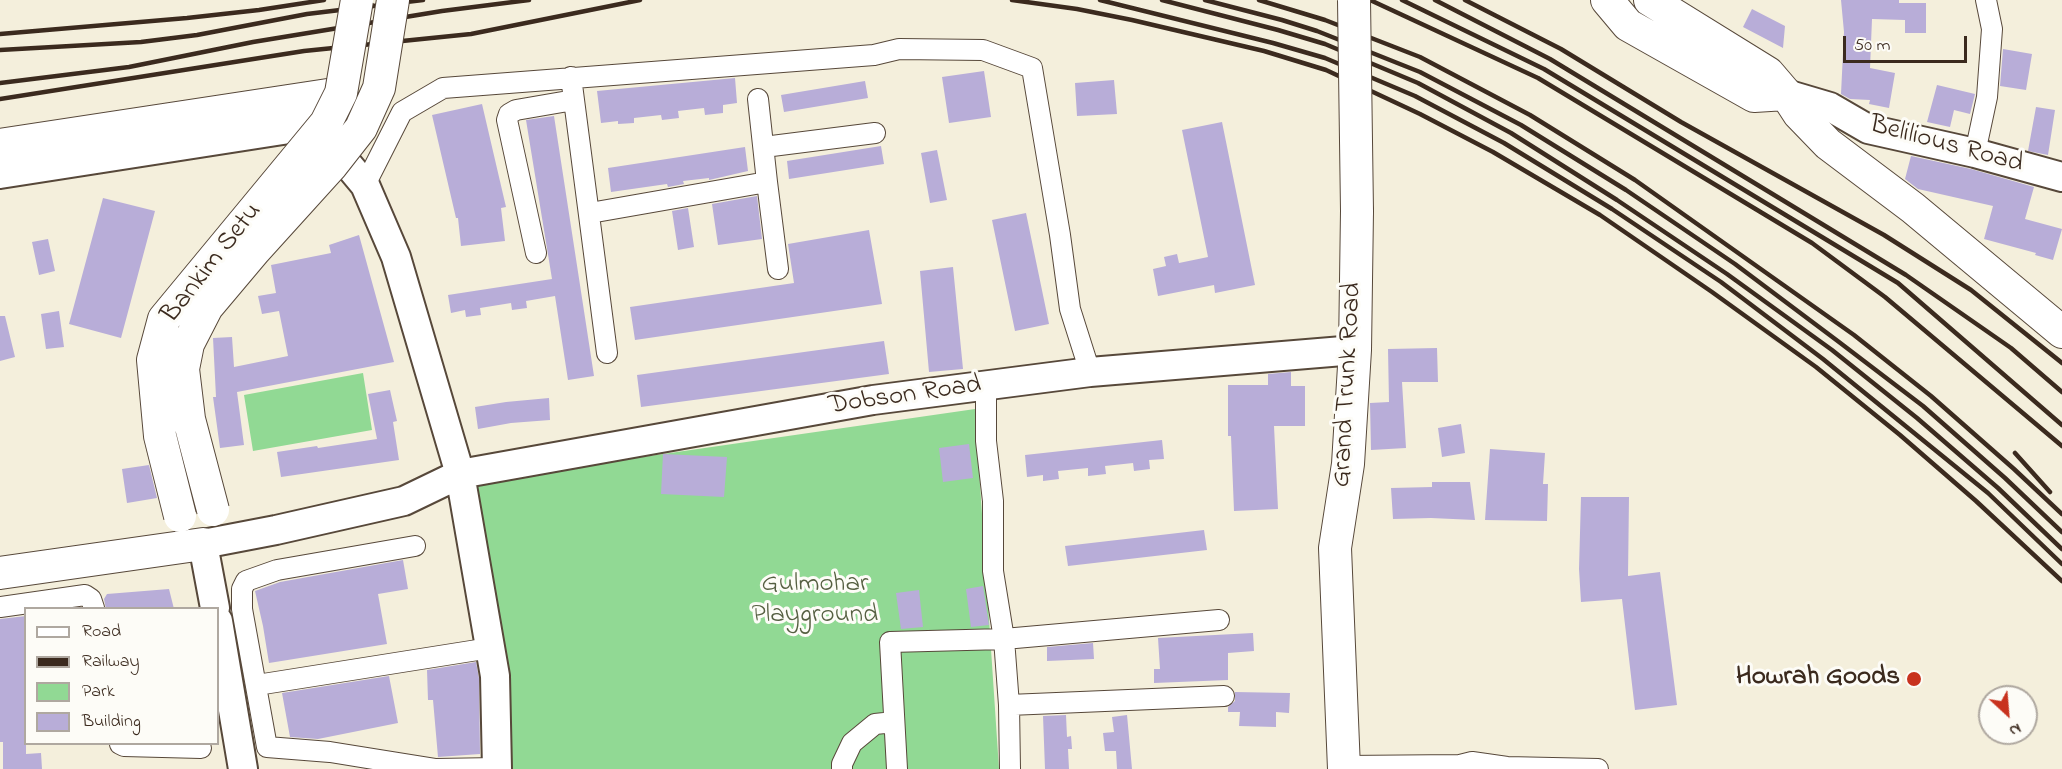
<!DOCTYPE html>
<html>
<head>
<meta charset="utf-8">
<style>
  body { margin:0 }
  #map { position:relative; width:2062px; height:769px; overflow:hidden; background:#f4efdc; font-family:"Indie Flower",sans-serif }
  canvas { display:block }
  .legend { position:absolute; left:24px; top:607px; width:195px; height:138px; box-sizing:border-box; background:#fdfcf7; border:2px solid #afa8a0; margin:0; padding:8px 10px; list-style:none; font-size:18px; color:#3b2a1e }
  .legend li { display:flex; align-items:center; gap:12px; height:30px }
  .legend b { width:30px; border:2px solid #afa8a0 }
  .north { position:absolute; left:1978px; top:685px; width:60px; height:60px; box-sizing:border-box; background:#fdfcf7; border:2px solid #afa8a0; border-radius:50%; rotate:154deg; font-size:16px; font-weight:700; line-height:24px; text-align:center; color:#3b2a1e }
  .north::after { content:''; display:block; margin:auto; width:21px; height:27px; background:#c8321e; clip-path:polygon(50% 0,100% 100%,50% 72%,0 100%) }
  .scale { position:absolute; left:1843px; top:36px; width:124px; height:27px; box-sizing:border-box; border:3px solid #3b2a1e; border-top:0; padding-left:8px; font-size:18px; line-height:21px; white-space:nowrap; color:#3b2a1e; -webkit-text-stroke:4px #fdfcf7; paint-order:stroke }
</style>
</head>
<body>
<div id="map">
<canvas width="2062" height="769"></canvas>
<ul class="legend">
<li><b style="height:8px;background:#fff"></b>Road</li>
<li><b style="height:8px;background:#3b2a1e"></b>Railway</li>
<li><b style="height:16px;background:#91d994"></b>Park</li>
<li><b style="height:16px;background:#b8add8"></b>Building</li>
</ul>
<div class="north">N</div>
<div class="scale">50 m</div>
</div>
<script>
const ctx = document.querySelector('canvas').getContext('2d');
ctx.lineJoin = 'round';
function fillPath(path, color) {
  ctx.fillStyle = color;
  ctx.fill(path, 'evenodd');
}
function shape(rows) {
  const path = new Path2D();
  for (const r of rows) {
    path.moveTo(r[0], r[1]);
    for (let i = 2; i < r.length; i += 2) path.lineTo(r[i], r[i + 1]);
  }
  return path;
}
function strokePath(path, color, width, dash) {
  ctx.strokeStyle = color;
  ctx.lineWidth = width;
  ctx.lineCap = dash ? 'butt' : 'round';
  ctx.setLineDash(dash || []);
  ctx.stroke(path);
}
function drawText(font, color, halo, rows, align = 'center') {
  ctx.font = font + ' "Indie Flower",sans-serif';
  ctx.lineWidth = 6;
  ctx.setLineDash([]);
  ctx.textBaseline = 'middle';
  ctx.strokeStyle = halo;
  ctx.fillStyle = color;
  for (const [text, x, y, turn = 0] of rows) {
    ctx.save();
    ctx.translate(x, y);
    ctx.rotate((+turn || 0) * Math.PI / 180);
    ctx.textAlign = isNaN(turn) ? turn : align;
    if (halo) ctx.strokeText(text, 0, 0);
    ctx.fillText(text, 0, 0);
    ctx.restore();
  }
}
const green = shape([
  [363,373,372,430,253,451,244,395],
  [975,409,999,769,507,769,476,481]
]);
const building = shape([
  [1841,0,1899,0,1899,3,1926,3,1926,33,1905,33,1905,20,1872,19,1870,68,1895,73,1889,108,1869,104,1870,100,1850,99,1841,94,1844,32],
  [1752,9,1785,26,1783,48,1743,27],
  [2003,49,2032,54,2026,90,2000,86],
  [984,71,991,117,949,123,942,77],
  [735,78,737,103,723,105,723,113,705,115,704,108,678,111,679,118,662,120,661,115,634,118,634,123,618,124,618,121,601,123,597,91],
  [1114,80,1117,114,1077,116,1075,83],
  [865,81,868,98,784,112,781,95],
  [1937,85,1975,94,1970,114,1954,110,1950,127,1927,122],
  [482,104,506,207,501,208,505,241,461,246,458,218,456,218,432,115],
  [2036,107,2055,110,2048,155,2028,151],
  [554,116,594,376,568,380,555,296,526,301,527,308,512,310,511,303,480,308,481,315,466,317,465,310,451,313,448,295,552,279,526,120],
  [1222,122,1255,285,1215,293,1214,285,1158,296,1153,269,1166,266,1164,257,1177,254,1179,263,1208,257,1182,130],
  [881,146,884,164,789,179,787,161],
  [745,147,748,171,709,180,709,178,683,181,684,184,668,187,667,184,611,192,608,168],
  [937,150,947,200,930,203,921,153],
  [1911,156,1971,169,2034,187,2025,219,2062,229,2053,260,2035,255,2036,253,1984,239,1993,206,1918,189,1905,179],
  [757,196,762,239,718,245,712,204],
  [103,198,155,211,121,338,69,324],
  [688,208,694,247,678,250,672,211],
  [1026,213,1049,324,1015,331,992,220],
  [869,230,882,304,635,340,630,307,794,283,788,244],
  [359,235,394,362,237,392,244,445,220,448,213,397,216,397,213,338,232,337,234,367,288,356,279,311,262,314,258,296,276,293,271,265,331,253,329,245],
  [48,239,55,271,39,275,32,242],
  [953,267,963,369,929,372,920,271],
  [59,311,64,347,46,349,41,314],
  [0,316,5,316,15,357,0,361],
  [884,341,889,374,641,407,637,375],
  [1437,348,1438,382,1402,382,1406,448,1371,450,1370,403,1389,402,1388,349],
  [1291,372,1291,386,1305,386,1305,426,1274,426,1278,509,1234,511,1231,436,1228,436,1228,385,1268,385,1268,374],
  [390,390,397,421,393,422,399,460,281,477,277,452,317,446,318,448,377,439,368,394],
  [549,398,550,420,511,423,478,429,475,407,506,402],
  [1461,424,1465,453,1442,457,1438,428],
  [1162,440,1164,459,1149,460,1150,469,1134,471,1133,463,1105,466,1106,474,1088,476,1088,468,1058,471,1059,479,1043,481,1043,475,1027,477,1025,455],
  [969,444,973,478,943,482,939,448],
  [1490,449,1545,453,1543,484,1548,484,1547,521,1485,520],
  [663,454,727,457,724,497,661,494],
  [149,465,157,498,127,503,122,469],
  [1432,482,1470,482,1475,520,1431,518,1393,519,1391,488,1432,487],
  [1581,497,1629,497,1628,576,1660,572,1677,705,1635,710,1622,599,1581,602,1579,569],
  [1204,530,1207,550,1068,566,1065,546],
  [403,560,408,589,378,594,387,644,269,663,263,626,255,591,280,582],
  [983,586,989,625,971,627,966,589],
  [169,589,174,609,106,609,104,599,107,594],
  [919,590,923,627,901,629,896,593],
  [26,616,26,754,41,753,42,769,3,769,3,742,0,742,0,619],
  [1253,633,1254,651,1228,653,1228,680,1154,683,1154,669,1160,669,1158,638],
  [1093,643,1094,659,1047,661,1047,647],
  [476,662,479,678,480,754,438,757,433,700,428,700,427,670],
  [389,676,398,723,318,739,290,737,282,693],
  [1235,692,1290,693,1289,713,1276,712,1276,727,1239,726,1240,712,1228,712,1228,707,1235,701],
  [1066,715,1067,737,1071,736,1072,749,1068,749,1069,769,1045,769,1043,716],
  [1127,715,1132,769,1117,769,1116,751,1105,751,1103,733,1114,732,1112,717]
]);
const street = shape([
  [571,77,607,353],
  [758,99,767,182],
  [764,147,875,133],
  [1975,153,1987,97,1992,29,1986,0],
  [365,185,402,112,443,88,874,55,899,49,983,50,1032,68,1060,235,1070,309,1090,372],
  [590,213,767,182,778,269],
  [536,253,507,120,509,114,516,110,574,100],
  [986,385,986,441,993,501,993,571,1004,639,1009,705,1010,769],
  [415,546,277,570,246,581,242,589,242,609,267,747,330,752,436,769,497,768],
  [0,607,85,595,91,599,94,608],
  [257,685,490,648],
  [1009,705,1224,696],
  [120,744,124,746,201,748],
  [1344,766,1460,765,1472,762,1507,767,1598,769],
  [842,769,842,764,852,743,875,724,894,722],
  [897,769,890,642,1004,639,1219,620]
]);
const secondary = shape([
  [1786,94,1830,107,1868,129,1975,153,2062,177],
  [0,174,315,125,365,185,396,257,460,474,495,676,497,769],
  [215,608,203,544,276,530,404,501,460,474,873,400,1090,372,1355,350],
  [218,621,243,769]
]);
const primary = shape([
  [1607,0,1628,25,1754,96,1786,94],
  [1650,0,1768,73,1786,94,1799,114,1828,144,1913,208,2062,332],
  [0,145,341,93],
  [0,573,203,544],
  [1344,769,1335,548,1348,464,1355,350,1357,211]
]);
const rail = shape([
  [1012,0,1077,9,1132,20,1264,51,1326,70,1420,114,1493,152,1600,215,1712,292,1816,367,1900,435,1976,501,2062,581],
  [1100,0,1273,43,1325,58,1415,96,1504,143,1612,209,1721,282,1823,359,1988,493,2062,564],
  [1162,0,1278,30,1325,44,1418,83,1511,133,1617,200,1727,274,1832,350,1917,418,1998,488,2062,549],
  [1205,0,1282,20,1317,31,1420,72,1521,125,1626,190,1735,264,1839,342,1923,406,2005,478,2062,532],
  [1259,0,1325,20,1420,57,1530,115,1635,180,1854,335,1931,396,2014,469,2062,514],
  [1370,0,1538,78,1812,243,1885,297,2062,446],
  [1402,0,1544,69,1898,283,2062,425],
  [1435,0,1550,59,1906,275,2011,348,2062,392],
  [1465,0,1561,49,1681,122,1884,235,1971,290,2062,363],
  [0,34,187,18,259,10,324,0],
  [0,50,141,42,197,35,307,14,423,0],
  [0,83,129,67,253,42,442,11,529,0],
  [0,99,304,51,471,34,640,0],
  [2015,453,2050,492]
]);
const primaryBridge = shape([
  [1354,0,1357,211],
  [213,510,189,419,183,369,188,344,207,307,255,250,332,165,361,128,379,88,393,0],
  [180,516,160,436,153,360,164,319,326,123,341,93,357,0]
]);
const markers = [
  [1914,679,8,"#c8321e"]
];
const streetNames = [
  ["Belilious Road",1946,146,15],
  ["Bankim Setu",213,264,-52],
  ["Grand Trunk Road",1349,385,-87],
  ["Dobson Road",905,397,-8]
];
const parkNames = [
  ["Gulmohar",815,586],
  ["Playground",815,617]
];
const poiNames = [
  ["Howrah Goods",1900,679]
];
fillPath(green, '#91d994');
fillPath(building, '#b8add8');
strokePath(street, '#57483a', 22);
strokePath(secondary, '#57483a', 32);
strokePath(primary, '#57483a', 34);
strokePath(street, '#fff', 20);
strokePath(secondary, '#fff', 28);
strokePath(primary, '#fff', 32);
strokePath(rail, '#3b2a1e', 4.5);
strokePath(primaryBridge, '#57483a', 34, []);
strokePath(primaryBridge, '#fff', 32);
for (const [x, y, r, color] of markers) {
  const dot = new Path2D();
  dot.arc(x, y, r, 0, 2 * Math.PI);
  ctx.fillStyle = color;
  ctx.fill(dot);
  strokePath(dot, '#fdfcf7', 2);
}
drawText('27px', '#3b2a1e', '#fdfcf7', streetNames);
drawText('27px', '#555f41', '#fdfcf7', parkNames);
drawText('bold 27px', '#3b2a1e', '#fdfcf7', poiNames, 'right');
</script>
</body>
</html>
